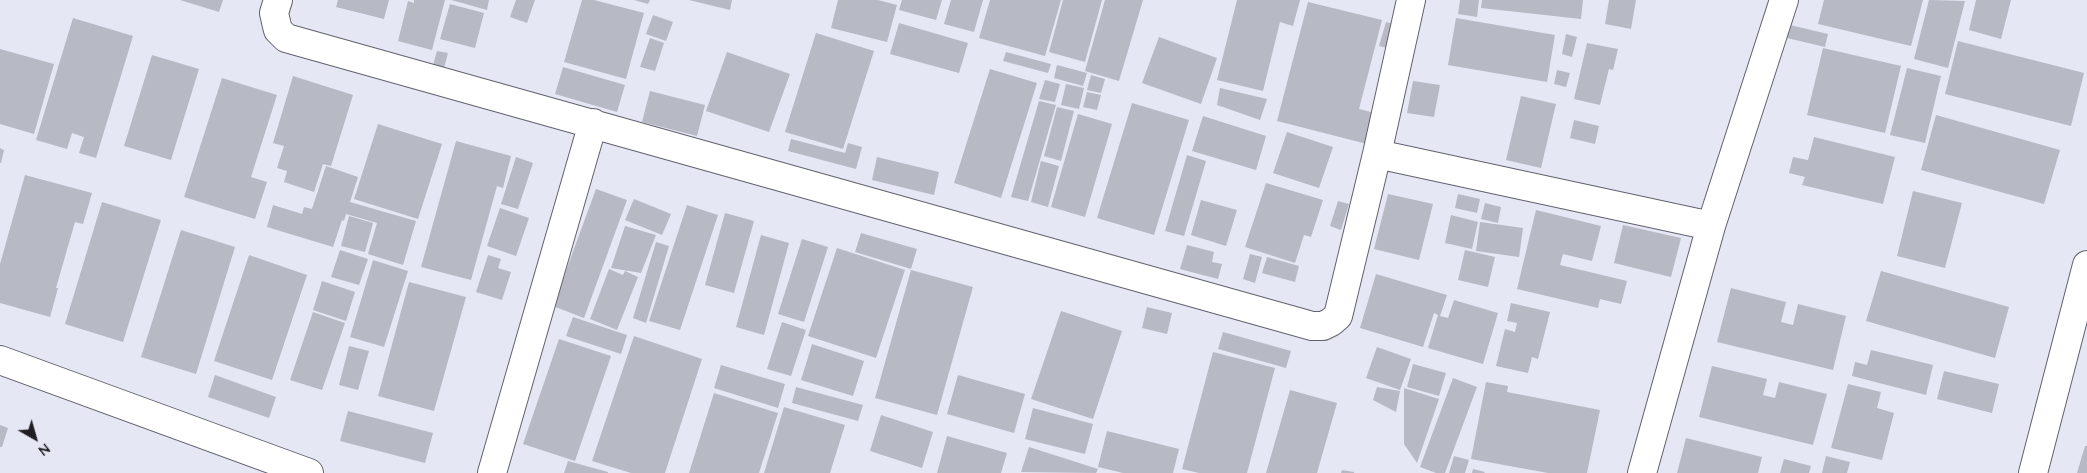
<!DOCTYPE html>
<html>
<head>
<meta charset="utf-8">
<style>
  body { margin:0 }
  #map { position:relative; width:2087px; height:473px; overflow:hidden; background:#e6e7f4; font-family:Quicksand,sans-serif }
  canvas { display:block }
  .north { position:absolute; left:10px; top:413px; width:50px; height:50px; -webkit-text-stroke:4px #e6e7f4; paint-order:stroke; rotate:142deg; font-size:14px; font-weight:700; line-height:20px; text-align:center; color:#1e1e23 }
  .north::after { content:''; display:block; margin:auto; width:18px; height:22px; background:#1e1e23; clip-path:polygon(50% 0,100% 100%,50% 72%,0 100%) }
</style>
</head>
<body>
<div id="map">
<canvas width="2087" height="473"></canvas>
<div class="north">N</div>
</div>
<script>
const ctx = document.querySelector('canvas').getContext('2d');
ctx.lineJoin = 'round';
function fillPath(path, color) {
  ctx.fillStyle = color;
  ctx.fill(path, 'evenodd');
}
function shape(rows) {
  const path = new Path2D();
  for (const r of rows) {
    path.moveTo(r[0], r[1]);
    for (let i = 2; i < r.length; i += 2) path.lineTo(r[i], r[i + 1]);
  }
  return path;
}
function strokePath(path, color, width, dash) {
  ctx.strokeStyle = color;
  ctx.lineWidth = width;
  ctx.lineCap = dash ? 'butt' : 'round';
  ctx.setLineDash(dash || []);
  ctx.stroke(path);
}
const building = shape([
  [180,0,223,0,219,12],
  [338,0,389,0,384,19,336,7],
  [414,0,445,0,432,50,398,41,408,1,414,3],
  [451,0,489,0,487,10],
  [516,0,535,0,527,23,510,17],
  [582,0,594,0,644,13,626,79,564,62],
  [634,0,650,0,648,4],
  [689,0,732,0,730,10],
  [838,0,878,0,897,5,887,42,831,28],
  [902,0,942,0,936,20,899,10],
  [951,0,983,0,974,32,944,24],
  [990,0,1061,0,1045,56,979,38],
  [1063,0,1102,0,1085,62,1049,52],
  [1105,0,1143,0,1119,81,1085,71],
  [1237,0,1300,0,1293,26,1280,22,1263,91,1217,80],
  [1460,0,1479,0,1477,17,1458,14],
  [1482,0,1583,0,1581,19,1481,8],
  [1609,0,1636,0,1631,29,1605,24],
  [1824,0,1923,0,1911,46,1818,24],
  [1929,0,1965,1,1948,68,1914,59],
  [1976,0,2011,0,2001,39,1969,30],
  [1308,2,1382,20,1359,109,1375,113,1367,144,1277,121],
  [450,4,484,13,475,48,440,39],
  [653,15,673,22,666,41,646,34],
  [73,18,133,36,96,158,79,153,84,137,72,133,67,149,36,140],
  [1456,18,1555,35,1547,82,1448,65],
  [1386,22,1401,26,1395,50,1379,46],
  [899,23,968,43,959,73,890,54],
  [1790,25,1828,34,1825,47,1787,38],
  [816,33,874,51,843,149,785,132],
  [1566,34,1577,37,1572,57,1562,54],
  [1159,37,1217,58,1201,104,1142,83],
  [650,38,664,43,655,71,640,67],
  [1958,41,2084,73,2071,126,1945,94],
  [1587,43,1618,49,1613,70,1609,69,1600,105,1574,99],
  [1823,48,1901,66,1885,133,1807,115],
  [0,49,54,64,34,134,0,124],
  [437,51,448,53,443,72,432,69],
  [727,52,790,74,769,132,706,111],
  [1006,52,1051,64,1048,73,1003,61],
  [152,55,199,69,171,160,124,146],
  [1057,65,1087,73,1083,86,1054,78],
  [563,67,625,85,617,112,555,94],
  [1907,68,1941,76,1925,143,1890,135],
  [990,69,1037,83,1001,198,954,183],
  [1557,70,1570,73,1566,87,1554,84],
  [1091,75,1105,79,1101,93,1087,90],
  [293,76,353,95,331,166,323,164,314,192,284,182,287,171,277,168,284,146,273,143],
  [222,78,277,95,251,177,267,182,255,219,184,197],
  [1045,80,1060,84,1055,102,1039,99],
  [1413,81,1440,85,1434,117,1407,113],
  [1066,84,1084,88,1079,109,1061,105],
  [1220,88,1267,99,1260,120,1217,105],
  [650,91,705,105,697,136,642,122],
  [1087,92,1101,95,1097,110,1083,107],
  [1521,96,1556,104,1541,168,1506,160],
  [1039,101,1056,105,1028,201,1011,197],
  [1132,103,1189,120,1154,235,1097,218],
  [1057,107,1074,111,1061,161,1044,156],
  [1078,114,1112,124,1085,217,1051,207],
  [1936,115,2060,150,2044,204,1921,170],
  [1203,116,1266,136,1256,170,1192,151],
  [1574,120,1599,126,1595,144,1570,138],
  [378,124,442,144,418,219,354,199],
  [1287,132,1333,147,1319,188,1273,173],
  [1814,137,1895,157,1883,204,1802,185,1805,177,1789,173,1793,157,1808,160],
  [791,139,845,153,848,143,862,147,856,169,788,151],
  [456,141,511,156,503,188,497,186,471,280,421,267],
  [0,148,4,150,1,163,0,163],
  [1187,155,1206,161,1184,236,1165,231],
  [516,157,533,163,518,209,501,204],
  [877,157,939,172,934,195,872,180],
  [1041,161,1059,166,1048,207,1031,202],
  [326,166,358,177,350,202,416,221,403,265,368,254,377,223,346,214,344,221,342,220,333,247,267,227,273,205,302,214,304,207,312,209],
  [25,175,92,193,83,224,75,222,56,288,58,288,50,317,0,303,0,264],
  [1266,183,1323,200,1311,237,1304,235,1295,263,1245,247],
  [596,189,627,200,584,318,553,306],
  [1913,191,1962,203,1945,268,1897,256],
  [1388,194,1433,204,1419,260,1374,249],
  [1458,194,1480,199,1477,213,1455,208],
  [634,199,671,214,662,235,625,220],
  [1201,200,1237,210,1226,246,1191,235],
  [1338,201,1349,204,1341,230,1330,226],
  [102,202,161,220,123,342,65,324],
  [1485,203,1501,207,1498,223,1481,219],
  [687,205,718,215,680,330,649,321],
  [500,208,529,218,516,256,487,246],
  [1536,210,1601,226,1592,261,1563,254,1560,265,1627,281,1621,304,1600,299,1598,308,1517,289],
  [725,213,754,221,734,293,705,285],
  [1451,215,1478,222,1472,249,1445,243],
  [349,216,373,223,365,252,341,246],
  [1480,222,1523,228,1519,257,1476,251],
  [1623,225,1681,238,1671,277,1614,263],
  [625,226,656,235,641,273,611,268],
  [181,230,235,247,196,374,141,357],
  [861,233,917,249,911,269,855,252],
  [761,235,789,243,764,335,736,327],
  [802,239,828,247,804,322,778,314],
  [656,242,669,246,646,323,633,318],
  [1187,245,1214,252,1212,262,1222,264,1218,279,1180,269],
  [837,248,905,270,876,358,808,336],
  [340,250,368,259,359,285,331,277],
  [1465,250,1495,257,1488,287,1458,280],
  [1250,254,1262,257,1255,283,1243,279],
  [249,255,307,275,272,380,214,361],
  [488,255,501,259,498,268,511,272,502,300,476,292],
  [1267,257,1299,266,1295,282,1262,273],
  [373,260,408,271,384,347,350,337],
  [609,269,623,275,625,271,638,277,617,330,590,319],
  [911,270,973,287,937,415,875,398],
  [1881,271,2009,307,1995,358,1866,321],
  [1376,274,1447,295,1440,316,1448,318,1454,300,1498,313,1483,364,1428,348,1438,315,1434,313,1423,347,1360,328],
  [322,281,355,292,346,321,313,310],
  [409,282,466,297,434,411,378,396],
  [1731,288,1786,302,1781,322,1793,325,1798,304,1846,316,1833,370,1717,342],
  [1511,303,1550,312,1538,359,1532,357,1528,373,1496,366,1505,329,1515,332,1517,323,1507,321],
  [1147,307,1172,313,1167,334,1142,328],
  [1061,311,1122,331,1093,419,1031,399],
  [313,312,345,323,322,390,290,380],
  [573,317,627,335,621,354,566,336],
  [782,322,806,330,791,376,767,369],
  [1223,332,1291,351,1286,368,1218,349],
  [634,336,702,359,665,473,631,473,592,461],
  [559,339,611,356,575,461,523,444],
  [812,344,864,361,853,396,801,380],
  [349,346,369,351,358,390,339,385],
  [1377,347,1411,359,1400,390,1366,378],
  [1871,350,1933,365,1926,395,1852,376,1855,362,1867,365],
  [1213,352,1275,368,1247,473,1199,473,1182,469],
  [1413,364,1446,373,1439,396,1407,387],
  [721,365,785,384,778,408,714,388],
  [1712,366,1767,379,1763,395,1775,398,1779,382,1827,394,1813,445,1699,417],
  [1944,371,1999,384,1992,413,1937,399],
  [215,375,276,397,269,418,208,397],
  [958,375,1025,394,1014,433,947,414],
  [1453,378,1477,387,1445,473,1436,473,1420,467],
  [1486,382,1508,386,1507,392,1600,410,1587,473,1548,473,1471,459],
  [1848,384,1881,392,1877,408,1894,413,1882,460,1831,448],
  [796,387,863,405,858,421,792,403],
  [1377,387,1400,391,1396,412,1373,400],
  [1404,388,1439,399,1417,463,1404,444],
  [1290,390,1337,403,1317,473,1266,473],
  [714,393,778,413,759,473,689,473],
  [784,407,845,425,830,473,764,473],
  [1033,408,1093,424,1085,454,1025,439],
  [348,411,433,433,425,463,340,441],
  [881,415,933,432,922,468,870,451],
  [0,425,8,428,2,447,0,447],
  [1107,431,1179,449,1173,473,1123,473,1098,467],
  [947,436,1007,453,1001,473,937,473],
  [1686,438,1762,457,1758,473,1677,473],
  [2085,446,2087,446,2087,473,2077,473],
  [1029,447,1098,469,1096,473,1021,472],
  [1454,456,1469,460,1465,473,1449,473],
  [1826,456,1850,462,1847,473,1822,473],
  [1784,459,1811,466,1809,473,1780,473],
  [568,461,608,472,608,473,564,473],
  [1473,469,1485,472,1484,473,1472,473],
  [1342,470,1354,472,1354,473,1341,473]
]);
const street = shape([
  [278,0,274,13,276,22,278,30,286,38,1312,326,1323,326,1331,322,1338,316,1377,154,1411,0],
  [1377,154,1711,226],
  [0,360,309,473],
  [492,473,593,123],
  [1642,473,1711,226,1784,0],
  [2033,473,2087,265]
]);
fillPath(building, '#b7b9c5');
strokePath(street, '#61626e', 30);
strokePath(street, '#fff', 28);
</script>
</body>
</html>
